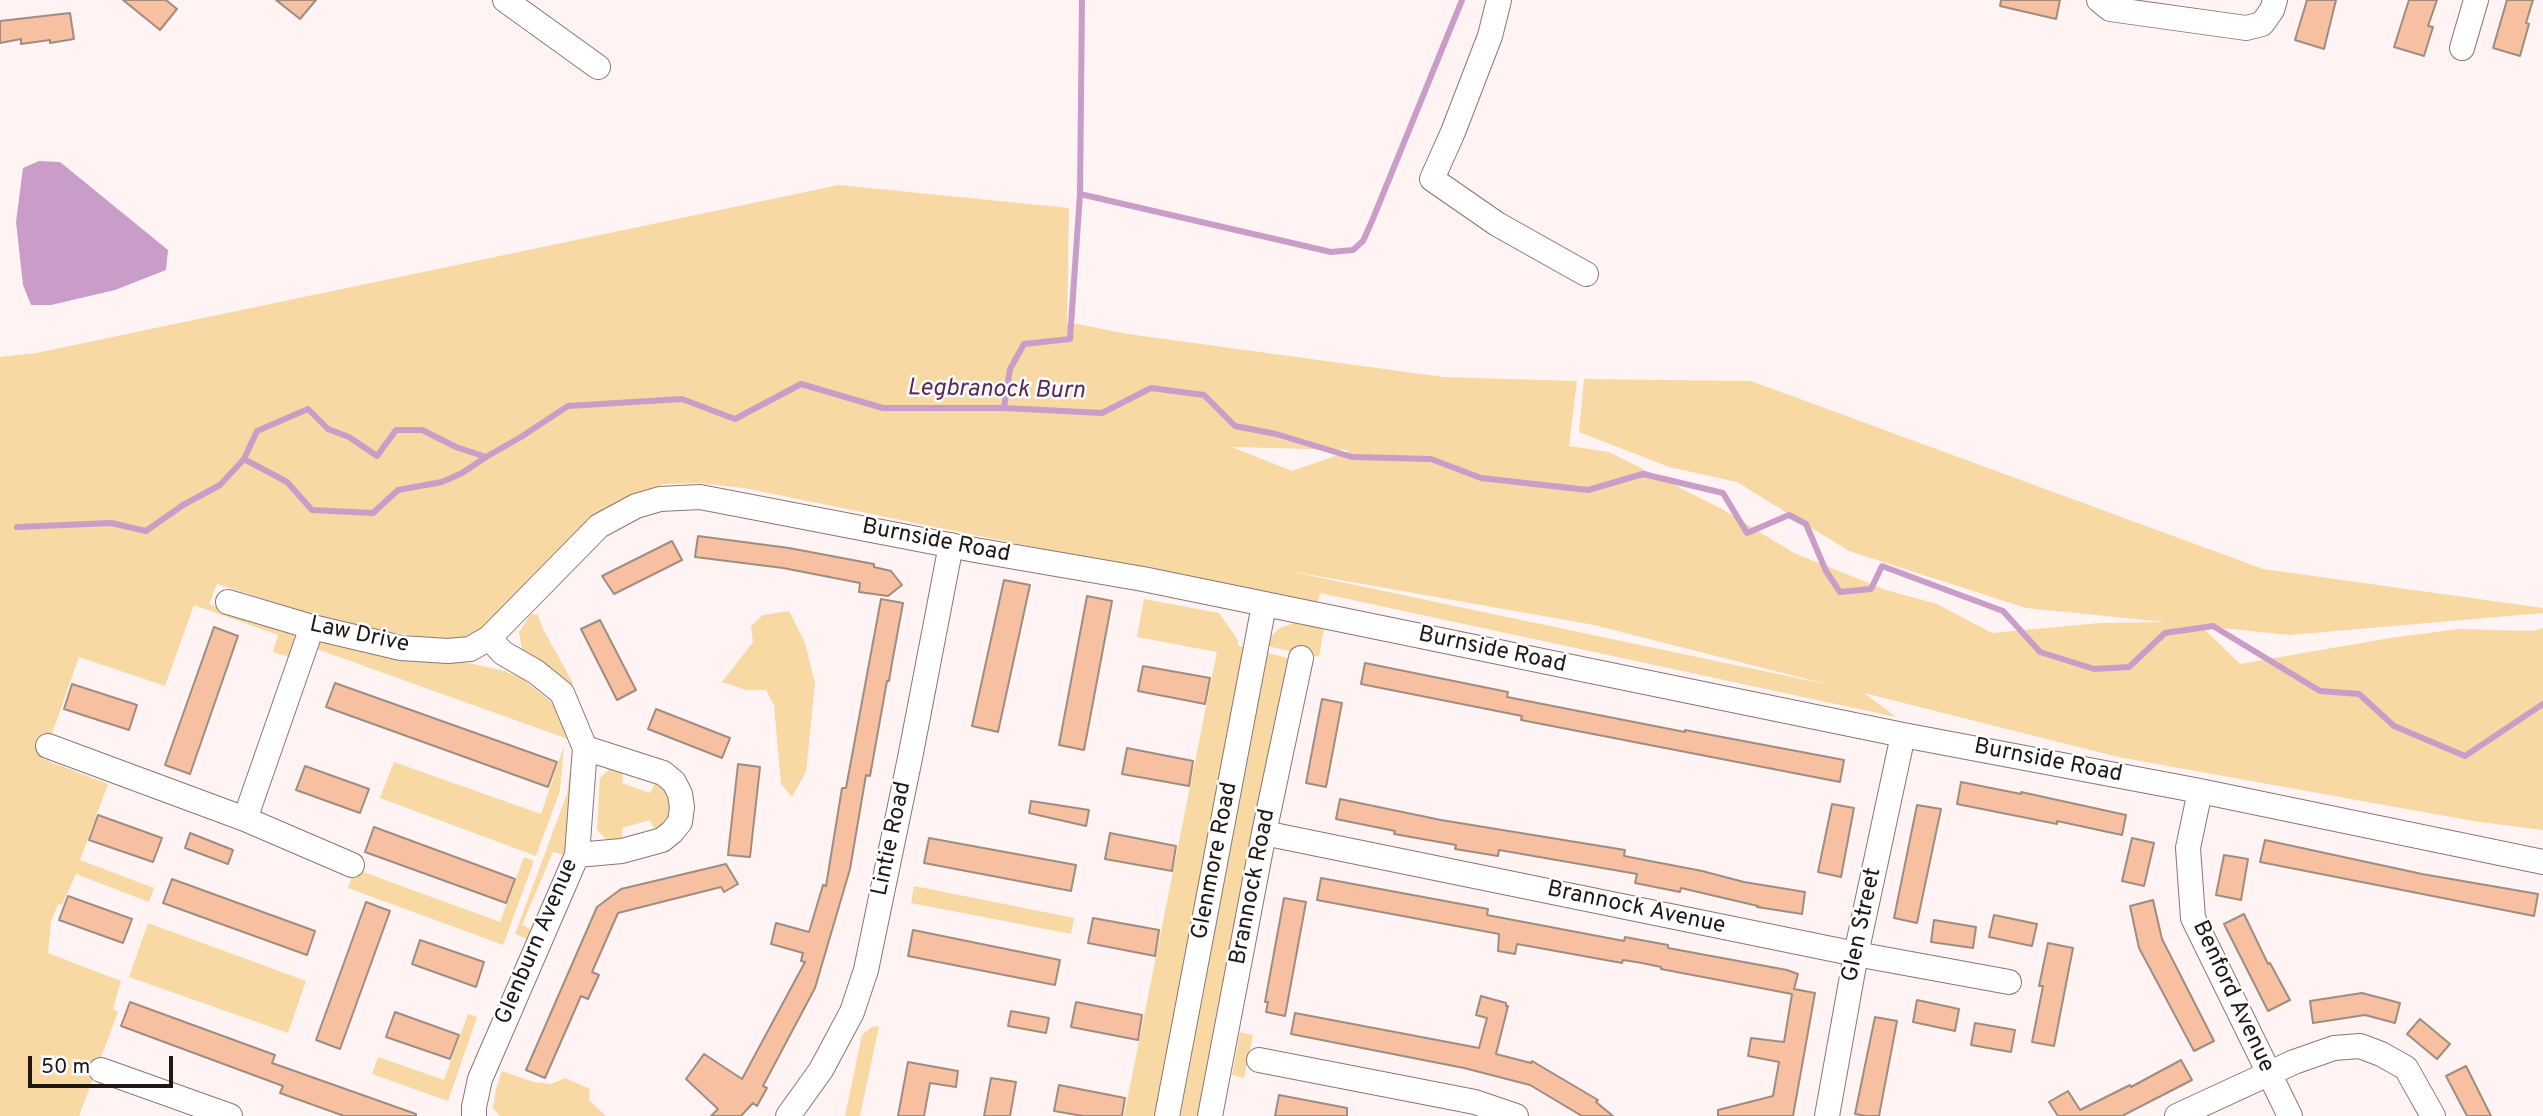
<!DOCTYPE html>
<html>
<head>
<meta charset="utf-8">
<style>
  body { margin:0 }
  #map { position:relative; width:2543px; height:1116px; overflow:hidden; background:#fff4f3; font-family:Overpass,sans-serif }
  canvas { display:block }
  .scale { position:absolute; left:28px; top:1056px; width:145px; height:32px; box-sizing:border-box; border:4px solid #1f1615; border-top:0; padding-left:9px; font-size:21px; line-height:24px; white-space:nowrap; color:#1f1615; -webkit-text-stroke:5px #fff; paint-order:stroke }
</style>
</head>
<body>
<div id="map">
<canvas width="2543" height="1116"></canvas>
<div class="scale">50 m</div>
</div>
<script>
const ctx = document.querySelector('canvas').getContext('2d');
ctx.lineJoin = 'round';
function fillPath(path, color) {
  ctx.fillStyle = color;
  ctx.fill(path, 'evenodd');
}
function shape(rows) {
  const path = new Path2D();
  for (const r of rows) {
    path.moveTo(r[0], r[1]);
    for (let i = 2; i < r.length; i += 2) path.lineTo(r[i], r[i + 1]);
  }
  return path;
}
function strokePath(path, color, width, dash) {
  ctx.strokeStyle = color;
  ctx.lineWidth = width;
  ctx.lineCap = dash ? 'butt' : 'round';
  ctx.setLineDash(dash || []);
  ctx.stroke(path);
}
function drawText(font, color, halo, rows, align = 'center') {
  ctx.font = font + ' Overpass,sans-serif';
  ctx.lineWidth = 5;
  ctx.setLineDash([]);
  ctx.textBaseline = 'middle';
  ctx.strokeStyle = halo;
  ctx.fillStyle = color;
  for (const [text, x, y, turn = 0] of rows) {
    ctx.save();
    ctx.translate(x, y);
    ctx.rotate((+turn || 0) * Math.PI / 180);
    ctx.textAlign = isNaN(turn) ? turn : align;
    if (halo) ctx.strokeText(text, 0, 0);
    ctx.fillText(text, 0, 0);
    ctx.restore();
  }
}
const green = shape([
  [839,185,1069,208,1067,322,1128,334,1443,377,1577,381,1569,446,1609,452,1720,508,1794,553,1886,590,1937,604,1992,633,2100,623,2165,622,2026,608,1849,551,1737,482,1669,467,1579,432,1584,379,1751,381,2263,569,2543,608,2543,613,2290,635,2201,626,2240,664,2390,638,2459,629,2533,631,2543,628,2543,830,2473,821,2118,757,1864,693,1896,717,1320,593,1317,605,744,488,699,483,665,484,638,492,606,509,518,598,474,635,451,639,429,638,378,630,318,616,217,584,209,604,290,632,296,637,293,658,273,652,278,635,194,605,165,686,79,657,43,759,108,784,80,860,154,888,149,902,76,874,62,905,58,904,51,922,48,953,121,981,113,1009,118,1012,79,1116,0,1116,0,357,36,353],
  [1232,447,1349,450,1349,451,1292,471],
  [1278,569,1594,625,1830,685,1279,569],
  [1144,599,1219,613,1238,640,1238,646,1244,647,1157,1116,1124,1116,1217,652,1137,637],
  [789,611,805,643,815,683,806,772,792,797,781,784,774,705,766,690,746,690,722,682,753,642,751,626,763,615],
  [531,614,538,615,542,627,573,683,572,685,522,650,519,632],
  [1294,623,1324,628,1319,657,1267,646,1273,634,1280,628],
  [321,642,414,661,469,663,504,671,523,679,551,702,567,729,568,739,314,648],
  [1267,653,1288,658,1201,1116,1180,1116],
  [564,746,560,791,536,856,380,798,394,762,541,814],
  [572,751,571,815,564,855,553,852,522,925,534,931,530,940,515,934,567,794],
  [611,768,624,768,622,783,650,793,656,781,668,791,672,814,656,832,650,820,622,828,622,843,614,843,606,839,597,830,600,778],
  [524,857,534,861,503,945,348,888,355,869,500,922],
  [914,886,1074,918,1071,934,911,903],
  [148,923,306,981,288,1033,129,977],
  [468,1014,477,1017,448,1101,372,1074,378,1057,444,1080],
  [879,1026,860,1116,845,1116,862,1035,872,1027],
  [1240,1032,1253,1035,1244,1078,1232,1075],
  [502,1071,534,1082,551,1084,565,1078,590,1089,589,1100,606,1116,500,1116,493,1108,496,1089]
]);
const water = shape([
  [39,161,60,162,168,250,166,270,115,290,51,305,31,305,23,285,16,222,23,168]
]);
const stream = shape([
  [1080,194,1331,252,1353,250,1363,241,1372,221,1462,0],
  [1004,408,1010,369,1024,344,1070,339,1080,194,1082,0],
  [244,459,287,482,312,510,373,513,398,490,442,482,462,473,486,457],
  [17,527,111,523,146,531,183,505,220,485,244,459,257,431,308,409,328,429,349,437,377,456,396,430,422,430,456,447,486,457,521,437,568,406,682,399,735,419,801,384,883,408,1004,408,1102,413,1151,388,1204,395,1235,426,1276,434,1352,457,1431,459,1481,478,1588,490,1643,474,1723,493,1747,533,1789,515,1806,524,1826,571,1840,592,1871,589,1882,566,2003,611,2040,652,2094,669,2129,667,2165,633,2213,626,2320,691,2359,694,2394,726,2465,756,2543,704]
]);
const building = shape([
  [123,0,166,0,177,9,160,30,123,0],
  [276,0,316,0,300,19,276,0],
  [2001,0,2060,0,2056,19,2000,6,2001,0],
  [2307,0,2336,0,2324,49,2295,40,2307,0],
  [2409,0,2437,0,2428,26,2433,27,2424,56,2394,47,2409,0],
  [2507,0,2533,0,2526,23,2529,24,2520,56,2493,48,2507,0],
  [70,13,74,39,50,43,50,40,21,44,21,39,0,43,0,21,70,13],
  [698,536,789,548,874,564,874,567,891,571,902,585,888,596,859,592,860,583,783,568,695,557,698,536],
  [672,541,682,560,614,594,602,576,672,541],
  [1004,580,1030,585,998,732,972,726,1004,580],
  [1087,596,1112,601,1084,750,1059,745,1087,596],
  [881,599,903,603,892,663,889,681,887,681,870,776,866,775,850,869,815,988,763,1086,767,1088,757,1106,753,1103,741,1116,711,1116,718,1109,686,1079,704,1054,742,1079,805,962,801,961,803,953,771,944,776,923,809,932,823,885,826,886,842,788,846,788,881,599],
  [600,620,636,690,617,700,581,629,600,620],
  [214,627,238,636,190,774,165,765,214,627],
  [1365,663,1508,692,1507,697,1685,732,1685,730,1844,760,1840,782,1521,720,1522,716,1361,684,1365,663],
  [1143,666,1210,678,1205,704,1138,691,1143,666],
  [335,683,557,762,548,787,326,707,335,683],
  [72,684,137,705,129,730,64,709,72,684],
  [1322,699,1342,703,1326,787,1306,783,1322,699],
  [656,709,730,738,722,758,648,729,656,709],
  [1127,748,1193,761,1189,786,1122,774,1127,748],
  [738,764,760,767,750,857,728,855,738,764],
  [305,766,369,789,360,813,296,790,305,766],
  [1961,782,2021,794,2021,792,2126,815,2122,835,2057,821,2057,824,1957,804,1961,782],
  [1340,799,1441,820,1625,850,1624,856,1702,871,1744,882,1805,892,1802,914,1757,907,1758,906,1681,888,1680,892,1635,883,1637,874,1499,850,1498,856,1455,849,1456,845,1394,834,1395,831,1336,819,1340,799],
  [1031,801,1089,810,1086,826,1029,813,1031,801],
  [1832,804,1854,808,1841,877,1818,872,1832,804],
  [1917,805,1941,809,1917,923,1894,918,1917,805],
  [98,815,162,838,153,862,89,840,98,815],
  [374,827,515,879,506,903,365,852,374,827],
  [190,833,233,850,228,864,185,848,190,833],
  [1110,833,1176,846,1172,871,1105,859,1110,833],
  [929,838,1076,865,1071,891,924,863,929,838],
  [2132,838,2154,843,2144,886,2122,881,2132,838],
  [2265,840,2422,874,2538,894,2534,916,2260,862,2265,840],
  [2224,855,2248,859,2241,900,2216,895,2224,855],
  [726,864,738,884,724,892,721,887,618,913,592,972,599,975,588,999,581,996,545,1078,526,1070,597,907,621,889,726,864],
  [1321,878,1488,909,1487,915,1624,941,1625,937,1646,941,1668,945,1668,948,1787,970,1798,974,1794,989,1815,993,1793,1116,1718,1116,1718,1110,1773,1096,1779,1062,1748,1056,1751,1038,1784,1042,1792,994,1661,969,1661,967,1642,963,1623,960,1622,963,1517,944,1515,954,1498,951,1499,934,1317,900,1321,878],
  [172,879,315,931,307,955,163,903,172,879],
  [68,896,132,919,123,943,59,920,68,896],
  [1284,898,1306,902,1285,1016,1266,1012,1268,1002,1265,1002,1284,898],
  [2153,900,2162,939,2214,1041,2194,1051,2139,948,2130,906,2153,900],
  [366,902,390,911,340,1049,316,1040,366,902],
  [2244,914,2268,964,2270,963,2290,1000,2268,1011,2224,924,2244,914],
  [1994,915,2037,924,2032,946,1989,937,1994,915],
  [1093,918,1159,930,1155,956,1088,943,1093,918],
  [1934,920,1976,927,1973,948,1931,942,1934,920],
  [913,930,1060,960,1055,985,908,956,913,930],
  [420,940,484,962,476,987,412,964,420,940],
  [2048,943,2073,948,2054,1046,2032,1042,2043,986,2039,986,2048,943],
  [2362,993,2400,1003,2395,1023,2365,1015,2313,1023,2310,1001,2362,993],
  [1481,996,1506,1003,1506,1006,1508,1006,1496,1054,1531,1063,1532,1061,1598,1100,1596,1102,1613,1116,1582,1116,1530,1085,1464,1068,1291,1034,1295,1013,1479,1048,1487,1018,1476,1015,1481,996],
  [1917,1000,1959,1009,1955,1031,1913,1022,1917,1000],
  [130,1002,275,1055,272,1063,416,1114,416,1116,344,1116,280,1093,283,1086,121,1026,130,1002],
  [1076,1002,1142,1015,1138,1040,1071,1027,1076,1002],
  [1011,1011,1049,1018,1046,1033,1008,1026,1011,1011],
  [395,1012,459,1035,450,1059,386,1037,395,1012],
  [1875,1017,1897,1021,1879,1116,1866,1116,1855,1114,1875,1017],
  [2420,1019,2450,1044,2437,1059,2407,1034,2420,1019],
  [1975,1023,2015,1030,2011,1052,1971,1045,1975,1023],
  [2181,1060,2192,1080,2122,1116,2058,1116,2049,1102,2068,1091,2080,1110,2130,1085,2131,1087,2181,1060],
  [908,1062,958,1071,956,1087,930,1083,924,1116,898,1116,908,1062],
  [2466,1066,2491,1116,2467,1116,2446,1076,2466,1066],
  [991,1078,1016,1082,1010,1116,984,1116,991,1078],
  [1059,1085,1125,1098,1122,1116,1083,1116,1054,1111,1059,1085],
  [1279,1095,1347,1108,1347,1116,1275,1116,1279,1095]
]);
const minor = shape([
  [505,0,598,67],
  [1499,0,1490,36,1453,132,1432,179,1497,224,1586,274],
  [2099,0,2110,9,2246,28,2262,24,2272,10,2275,0],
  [2462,48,2476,0],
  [228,602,312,627,401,648,448,651,470,649,489,638,599,526,636,506,660,499,700,497,975,550,1143,579,1903,735,2200,791,2543,862],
  [48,746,245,819,312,627],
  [2200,791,2188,848,2193,918,2290,1116],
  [245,819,352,865],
  [1264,833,1856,954,2009,982],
  [577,855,622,851,662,840,672,832,680,822,682,807,680,794,674,782,663,773,585,748],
  [1259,1060,1475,1102,1516,1116],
  [101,1070,230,1116],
  [474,1116,474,1107,480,1079,577,855,585,748,562,693,536,672,503,653,489,638],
  [788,1116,821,1070,852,1012,866,970,910,758,951,545],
  [1167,1116,1264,605],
  [1210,1116,1264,833,1301,658],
  [1827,1116,1856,954,1903,735],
  [2177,1116,2294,1062,2334,1048,2360,1046,2381,1054,2406,1068,2433,1116]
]);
const streetNames = [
  ["Burnside Road",936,542,11],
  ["Law Drive",359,636,12],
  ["Burnside Road",1492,651,12],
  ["Burnside Road",2048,762,11],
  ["Lintie Road",893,839,-78],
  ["Glenmore Road",1216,861,-79],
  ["Brannock Road",1254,887,-79],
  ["Brannock Avenue",1636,909,12],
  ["Glen Street",1863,925,-78],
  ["Glenburn Avenue",538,942,-67],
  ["Benford Avenue",2232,997,65]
];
const waterNames = [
  ["Legbranock Burn",996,391,1]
];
fillPath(green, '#f8d8a3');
fillPath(water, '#c99dc7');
strokePath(stream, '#c99dc7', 6);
fillPath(building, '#f7c0a0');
strokePath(building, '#a08d82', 2);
strokePath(minor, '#8c7674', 26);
strokePath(minor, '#fff', 24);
drawText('23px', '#1f1615', '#fff', streetNames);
drawText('italic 24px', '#5b265a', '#fff', waterNames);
</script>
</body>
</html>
